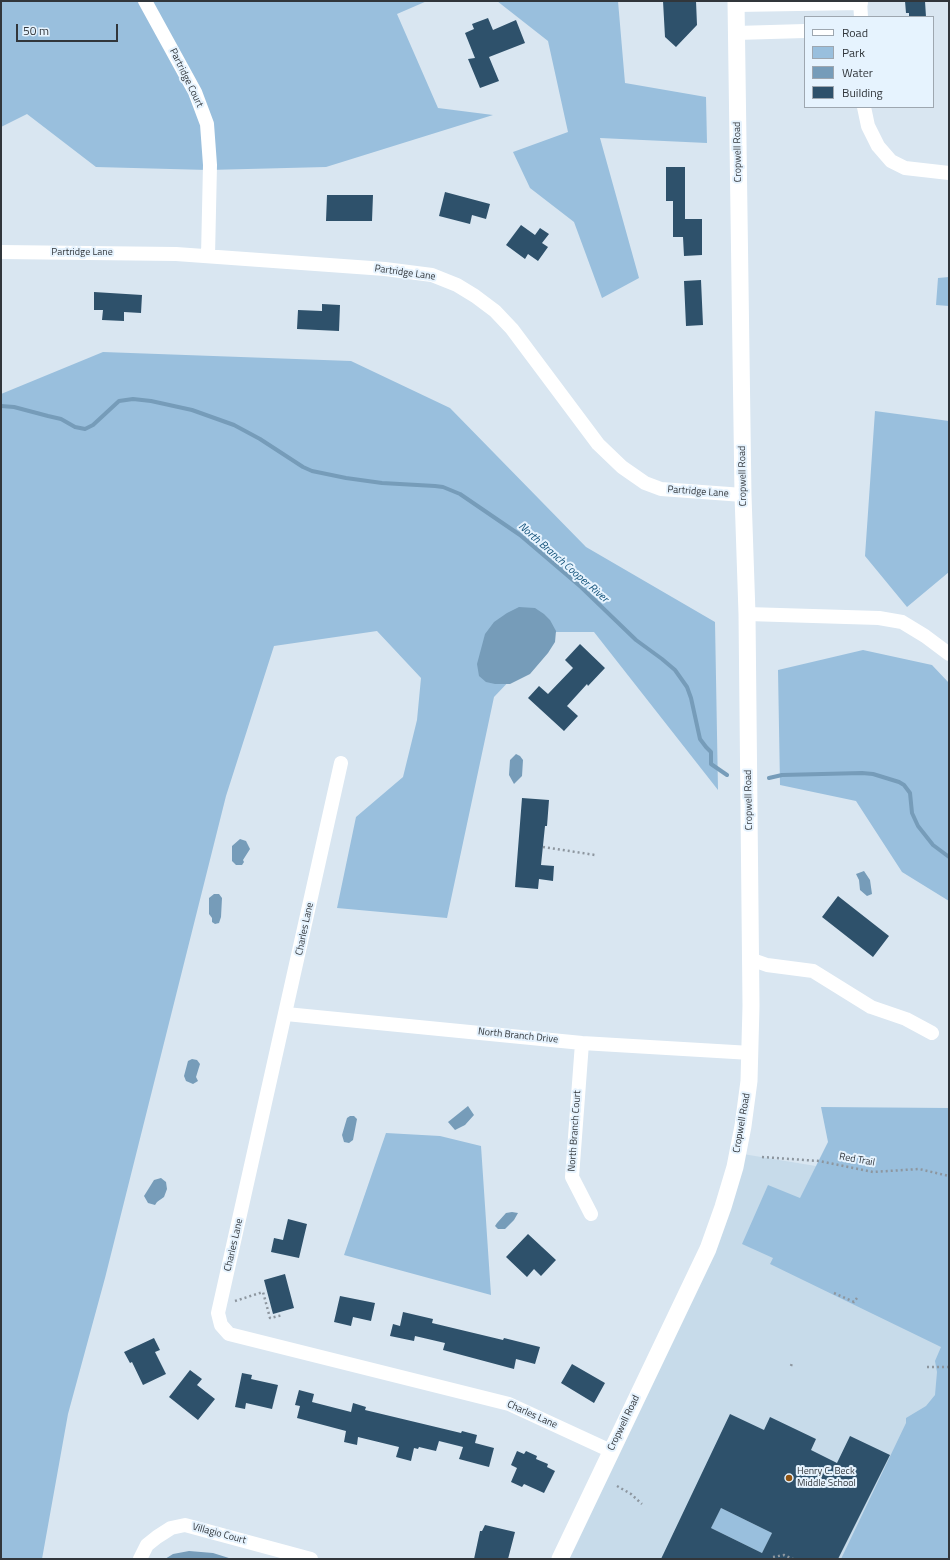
<!DOCTYPE html>
<html>
<head>
<meta charset="utf-8">
<style>
  body { margin:0 }
  #map { position:relative; width:950px; height:1560px; overflow:hidden; background:#d9e6f1; font-family:"Titillium Web",sans-serif }
  canvas { display:block }
  .frame { position:absolute; inset:0; border:2px solid #31363b; pointer-events:none }
  .legend { position:absolute; left:804px; top:16px; width:130px; height:92px; box-sizing:border-box; background:#e6f3fe; border:1px solid #9ea7b0; margin:0; padding:5px 7px; list-style:none; font-size:12px; color:#31363b }
  .legend li { display:flex; align-items:center; gap:8px; height:20px }
  .legend b { width:20px; border:1px solid #9ea7b0 }
  .scale { position:absolute; left:16px; top:24px; width:102px; height:18px; box-sizing:border-box; border:2px solid #31363b; border-top:0; padding-left:5px; font-size:12px; line-height:14px; white-space:nowrap; color:#31363b; -webkit-text-stroke:3px #e6f3fe; paint-order:stroke }
</style>
</head>
<body>
<div id="map">
<canvas width="950" height="1560"></canvas>
<div class="frame"></div>
<ul class="legend">
<li><b style="height:5px;background:#fff"></b>Road</li>
<li><b style="height:11px;background:#99bfdd"></b>Park</li>
<li><b style="height:11px;background:#769cb9"></b>Water</li>
<li><b style="height:11px;background:#2e516b"></b>Building</li>
</ul>
<div class="scale">50 m</div>
</div>
<script>
const ctx = document.querySelector('canvas').getContext('2d');
ctx.lineJoin = 'round';
function fillPath(path, color) {
  ctx.fillStyle = color;
  ctx.fill(path, 'evenodd');
}
function shape(rows) {
  const path = new Path2D();
  for (const r of rows) {
    path.moveTo(r[0], r[1]);
    for (let i = 2; i < r.length; i += 2) path.lineTo(r[i], r[i + 1]);
  }
  return path;
}
function strokePath(path, color, width, dash) {
  ctx.strokeStyle = color;
  ctx.lineWidth = width;
  ctx.lineCap = dash ? 'butt' : 'round';
  ctx.setLineDash(dash || []);
  ctx.stroke(path);
}
function drawText(font, color, halo, rows, align = 'center') {
  ctx.font = font + ' "Titillium Web",sans-serif';
  ctx.lineWidth = 4;
  ctx.setLineDash([]);
  ctx.textBaseline = 'middle';
  ctx.strokeStyle = halo;
  ctx.fillStyle = color;
  for (const [text, x, y, turn = 0] of rows) {
    ctx.save();
    ctx.translate(x, y);
    ctx.rotate((+turn || 0) * Math.PI / 180);
    ctx.textAlign = isNaN(turn) ? turn : align;
    if (halo) ctx.strokeText(text, 0, 0);
    ctx.fillText(text, 0, 0);
    ctx.restore();
  }
}
const built = shape([
  [737,1153,949,1188,949,1559,560,1559,669,1331]
]);
const green = shape([
  [1,1,427,1,397,14,438,108,493,115,326,167,208,170,96,167,27,114,1,127],
  [497,1,618,1,625,83,706,97,707,143,600,138,639,278,602,298,574,222,530,188,513,152,568,132,548,41],
  [949,277,949,306,936,305,938,278],
  [103,352,351,361,450,408,586,547,715,622,718,790,594,632,556,632,494,697,447,918,337,908,356,817,403,777,417,720,421,678,377,631,274,646,226,796,105,1278,68,1414,42,1559,1,1559,1,394],
  [875,411,949,421,949,572,907,607,865,556],
  [863,650,932,665,949,683,949,901,902,872,856,801,780,785,778,670],
  [821,1107,949,1108,949,1559,841,1559,906,1423,906,1418,926,1406,935,1395,937,1372,935,1361,941,1347,770,1264,773,1258,742,1244,768,1185,800,1198,828,1142],
  [386,1133,440,1136,481,1146,491,1295,344,1255],
  [721,1508,772,1533,762,1553,711,1528]
]);
const water = shape([
  [519,607,535,608,544,614,550,620,556,631,555,642,548,653,530,674,510,684,495,684,486,682,479,676,477,664,485,634,494,622,507,613],
  [516,754,520,756,523,760,522,776,514,784,509,775,510,760],
  [240,839,246,841,250,849,243,860,244,862,242,865,236,865,232,861,232,846],
  [864,871,870,880,872,894,867,896,860,890,859,880,856,874],
  [214,894,219,894,222,898,221,917,219,923,215,924,212,922,212,918,209,914,209,898],
  [192,1059,197,1060,200,1064,196,1077,198,1081,193,1084,186,1081,184,1076,188,1061],
  [468,1106,474,1115,465,1125,455,1130,448,1122],
  [350,1116,354,1116,357,1119,353,1140,349,1143,344,1142,342,1135,347,1118],
  [161,1178,166,1182,167,1189,164,1197,157,1202,155,1205,148,1203,144,1196,154,1180],
  [512,1212,518,1213,514,1220,505,1229,498,1229,495,1226,497,1223,506,1213],
  [189,1551,213,1553,232,1559,165,1559,173,1554]
]);
const stream = shape([
  [1,406,14,407,48,416,61,419,75,427,85,429,93,425,119,401,133,399,151,401,192,410,234,425,260,439,303,467,312,471,346,478,382,483,435,486,443,487,460,494,520,535,581,587,636,640,662,659,675,670,687,687,691,698,700,739,706,747,711,752,711,764,727,775],
  [769,778,782,775,862,773,873,774,899,782,904,785,910,793,912,813,918,826,933,845,949,857]
]);
const building = shape([
  [663,1,696,1,697,25,676,47,665,37],
  [905,1,925,1,926,17,909,17,909,13,906,13],
  [488,18,493,30,516,20,525,43,489,57,499,81,480,88,468,59,475,58,465,33,474,29,472,24],
  [666,167,685,167,685,219,702,219,702,255,684,256,683,237,673,237,673,201,666,201],
  [445,192,490,204,486,219,472,215,470,224,439,216],
  [327,195,373,195,372,221,326,221],
  [521,225,535,235,540,228,549,234,542,243,548,247,538,261,528,254,525,259,506,245],
  [701,280,703,325,686,326,684,281],
  [94,292,142,295,141,313,124,312,124,321,102,320,103,310,94,310],
  [322,304,340,305,339,331,297,329,298,310,322,311],
  [580,644,605,668,588,686,587,684,567,706,578,716,564,731,528,698,539,686,548,694,573,668,565,660],
  [522,798,549,800,547,826,545,826,541,865,554,866,553,881,539,879,538,889,515,887],
  [838,896,889,936,873,957,822,917],
  [288,1219,307,1224,299,1258,271,1252,274,1238,283,1240],
  [528,1234,556,1260,541,1276,534,1269,527,1277,506,1257],
  [285,1274,294,1308,273,1314,264,1280],
  [340,1296,375,1303,371,1321,353,1317,351,1326,334,1322],
  [403,1312,433,1319,432,1323,503,1340,504,1338,540,1347,535,1364,516,1359,514,1369,443,1350,445,1343,415,1336,414,1341,390,1336,393,1324,400,1326],
  [154,1338,160,1350,155,1352,166,1374,143,1385,132,1362,130,1363,124,1352],
  [572,1364,605,1383,594,1403,561,1383],
  [190,1370,202,1379,197,1385,215,1399,198,1420,169,1397],
  [242,1373,252,1375,251,1379,278,1385,272,1409,246,1403,245,1409,235,1407],
  [299,1390,314,1394,312,1402,351,1412,353,1403,366,1407,365,1410,461,1433,462,1431,477,1435,475,1443,494,1448,489,1467,459,1459,463,1447,439,1441,436,1451,419,1447,418,1449,414,1448,411,1461,396,1457,399,1447,358,1437,357,1445,344,1442,346,1431,297,1418,300,1406,295,1405],
  [730,1414,764,1430,770,1417,816,1439,811,1450,837,1463,850,1436,890,1455,838,1559,661,1559],
  [721,1508,772,1533,762,1553,711,1528],
  [517,1451,524,1454,526,1451,537,1456,536,1459,548,1464,547,1467,555,1471,544,1493,524,1484,522,1487,511,1482,517,1468,511,1465],
  [485,1525,515,1532,508,1559,474,1559,480,1531,482,1531]
]);
const path = shape([
  [543,847,595,855],
  [762,1157,819,1161,873,1172,919,1169,949,1176],
  [834,1293,854,1302,857,1298],
  [235,1301,263,1292,270,1318,283,1315],
  [791,1366,792,1363],
  [927,1367,949,1367],
  [617,1486,631,1494,642,1504],
  [773,1557,784,1555,793,1559]
]);
const minor = shape([
  [145,1,195,92,207,124,210,165,208,256],
  [860,1,861,17],
  [736,5,861,3],
  [736,33,805,31],
  [864,107,868,126,878,146,891,161,905,168,949,173],
  [1,252,176,254,385,269,432,275,457,285,475,296,495,311,512,329,598,444,622,467,645,483,661,489,743,495],
  [747,614,879,618,902,622,925,636,949,654],
  [341,763,218,1313,221,1325,229,1334,509,1404,611,1451],
  [750,959,767,965,813,971,871,1007,906,1019,932,1033],
  [286,1014,582,1043,751,1053],
  [582,1043,572,1177,591,1214],
  [140,1559,147,1545,157,1537,171,1528,185,1525,311,1559]
]);
const tertiary = shape([
  [560,1559,708,1249,723,1207,735,1167,743,1126,749,1081,751,1006,747,614,743,495,736,1]
]);
const markers = [
  [789,1478,4,"#905413"]
];
const streetNames = [
  ["Partridge Court",186,78,64],
  ["Cropwell Road",738,152,-91],
  ["Partridge Lane",82,253],
  ["Partridge Lane",405,273,8],
  ["Cropwell Road",743,476,-91],
  ["Partridge Lane",698,492,4],
  ["Cropwell Road",749,800,-91],
  ["Charles Lane",305,929,-78],
  ["North Branch Drive",518,1036,6],
  ["Cropwell Road",742,1123,-80],
  ["North Branch Court",575,1131,-86],
  ["Red Trail",857,1160,10],
  ["Charles Lane",234,1245,-77],
  ["Charles Lane",532,1415,24],
  ["Cropwell Road",624,1423,-64],
  ["Villagio Court",219,1534,15]
];
const poiNames = [
  ["Henry C. Beck",797,1472],
  ["Middle School",797,1484]
];
const waterNames = [
  ["North Branch Cooper River",563,563,41]
];
fillPath(built, '#c7dbea');
fillPath(green, '#99bfdd');
fillPath(water, '#769cb9');
strokePath(stream, '#769cb9', 4);
fillPath(building, '#2e516b');
strokePath(path, '#8d969f', 2.5, [2, 3]);
strokePath(minor, '#fff', 14);
strokePath(tertiary, '#fff', 17);
for (const [x, y, r, color] of markers) {
  const dot = new Path2D();
  dot.arc(x, y, r, 0, 2 * Math.PI);
  ctx.fillStyle = color;
  ctx.fill(dot);
  strokePath(dot, '#e6f3fe', 1.5);
}
drawText('10px', '#31363b', '#e6f3fe', streetNames);
drawText('10px', '#31363b', '#e6f3fe', poiNames, 'left');
drawText('italic 11px', '#13527a', '#e6f3fe', waterNames);
</script>
</body>
</html>
